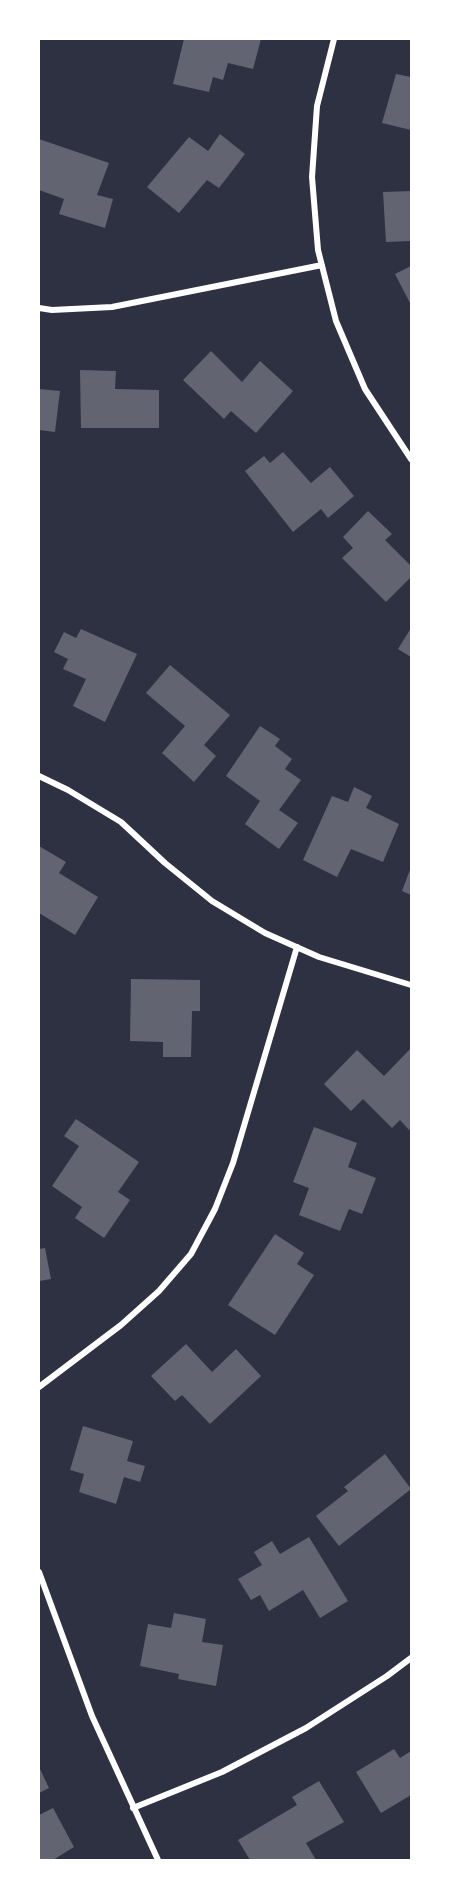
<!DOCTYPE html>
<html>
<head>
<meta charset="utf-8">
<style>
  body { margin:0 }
  #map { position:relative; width:450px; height:1899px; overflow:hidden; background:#2d3142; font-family:Quicksand,sans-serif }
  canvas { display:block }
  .frame { position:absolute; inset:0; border:40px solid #fff; pointer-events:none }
</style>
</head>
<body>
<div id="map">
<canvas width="450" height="1899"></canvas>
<div class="frame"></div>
</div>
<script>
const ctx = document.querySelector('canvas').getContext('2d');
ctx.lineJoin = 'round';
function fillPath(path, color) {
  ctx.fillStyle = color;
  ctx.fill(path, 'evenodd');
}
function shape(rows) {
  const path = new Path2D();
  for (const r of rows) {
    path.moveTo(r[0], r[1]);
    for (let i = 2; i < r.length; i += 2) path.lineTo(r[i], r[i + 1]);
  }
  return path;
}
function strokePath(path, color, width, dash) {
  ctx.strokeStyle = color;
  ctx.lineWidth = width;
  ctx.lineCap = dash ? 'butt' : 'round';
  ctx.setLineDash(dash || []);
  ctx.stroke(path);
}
const building = shape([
  [184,39,261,39,253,69,228,63,223,80,213,77,209,92,173,84],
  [396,74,411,77,411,130,382,123],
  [220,134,245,154,219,188,207,180,179,213,147,187,189,137,208,151],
  [39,139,109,163,97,195,113,199,105,228,59,214,64,199,39,190],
  [411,191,411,241,386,242,383,192],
  [411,266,411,305,395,274],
  [211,351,242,382,260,361,293,391,256,433,231,411,224,419,183,380],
  [80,370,116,371,115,389,159,390,159,428,81,428],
  [39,389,60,391,55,432,39,430],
  [283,452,311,483,330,467,354,496,328,518,321,509,293,532,245,471,264,456,270,463],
  [368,511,392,534,385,540,411,566,411,577,386,602,342,558,353,548,343,537],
  [411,628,411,657,398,649],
  [81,629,137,654,105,722,73,706,86,679,63,669,68,659,54,652,64,632,76,638],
  [170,665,230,715,204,745,216,756,194,782,162,753,185,726,146,693],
  [260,726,280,739,275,746,292,759,285,769,301,780,279,810,298,823,279,849,245,824,260,801,226,776],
  [354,787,372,796,366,808,399,824,383,862,351,849,337,877,303,860,332,796,348,802],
  [39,846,66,862,59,873,98,897,75,935,39,913],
  [411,867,411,895,402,891],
  [131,979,200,980,200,1011,192,1011,191,1057,163,1057,163,1042,130,1041],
  [411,1048,411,1128,409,1130,400,1120,392,1128,363,1099,351,1111,324,1084,357,1050,384,1076],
  [76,1119,139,1162,118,1192,130,1200,104,1238,75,1218,82,1207,52,1186,79,1146,64,1136],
  [314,1127,357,1143,348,1167,376,1178,362,1214,349,1209,340,1231,299,1215,309,1188,293,1182],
  [275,1234,304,1253,297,1264,314,1275,275,1335,228,1305],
  [45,1248,51,1279,39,1281,39,1249],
  [186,1344,212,1372,236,1349,261,1376,210,1424,182,1395,175,1401,151,1376],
  [83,1426,133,1441,127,1461,145,1466,140,1482,124,1477,116,1504,79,1492,84,1474,70,1470],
  [385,1454,411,1489,339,1546,316,1516,348,1491,344,1487],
  [309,1537,348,1601,320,1618,303,1590,269,1611,260,1595,251,1600,238,1579,262,1565,254,1552,272,1541,280,1554],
  [174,1613,206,1619,202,1642,223,1645,216,1686,178,1679,179,1674,140,1666,148,1624,171,1628],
  [394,1749,400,1758,411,1751,411,1795,381,1813,356,1772],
  [39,1767,49,1788,39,1793],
  [319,1781,344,1822,306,1843,316,1860,250,1860,238,1840,297,1805,292,1797],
  [53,1808,74,1847,53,1860,39,1860,39,1815]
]);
const minor = shape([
  [334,39,317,106,312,177,318,250,336,321,365,389,411,459],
  [39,308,52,310,112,307,322,265],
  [39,776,68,790,121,822,165,863,212,901,265,933,319,957,411,985],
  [39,1387,121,1325,159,1291,191,1254,215,1209,233,1163,297,947],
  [39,1572,92,1716,158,1860],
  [133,1808,222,1772,306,1728,387,1676,411,1658]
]);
fillPath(building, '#626471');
strokePath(minor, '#fff', 6);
</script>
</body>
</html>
